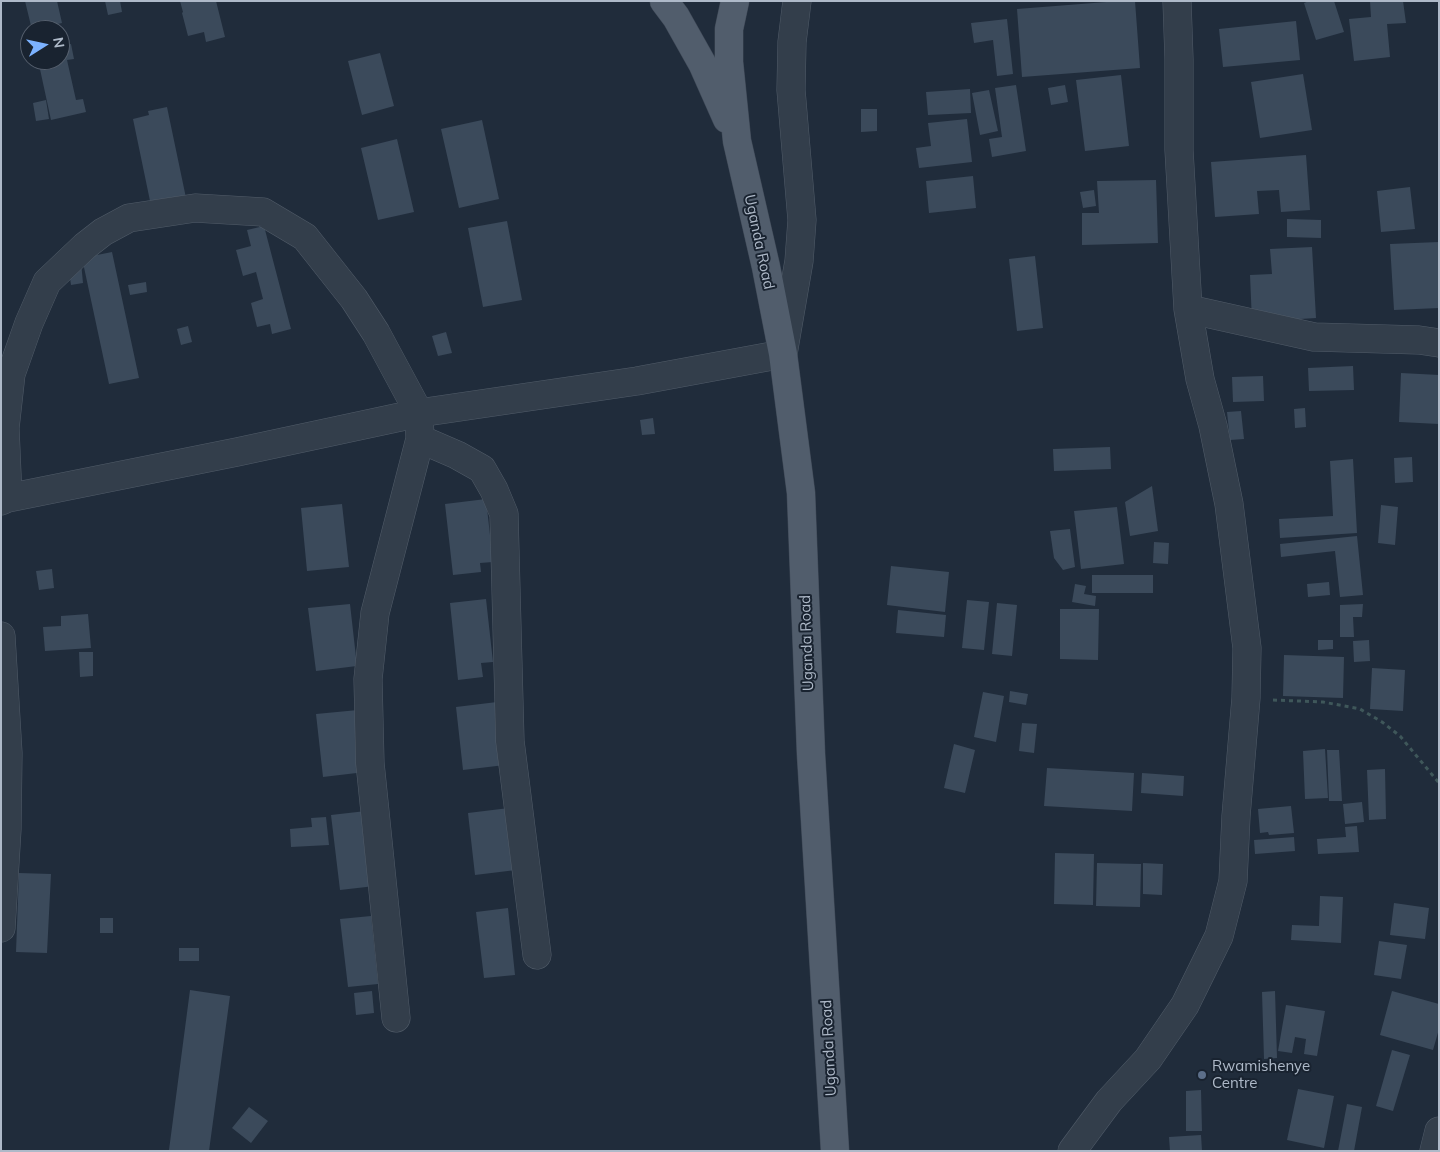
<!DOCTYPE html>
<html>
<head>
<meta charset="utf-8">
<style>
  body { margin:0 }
  #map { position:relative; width:1440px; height:1152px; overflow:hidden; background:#202c3b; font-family:Mulish,sans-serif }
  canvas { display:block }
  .frame { position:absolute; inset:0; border:2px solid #aeb9c8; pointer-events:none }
  .north { position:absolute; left:20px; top:20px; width:50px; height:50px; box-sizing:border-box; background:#192330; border:1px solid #555f6d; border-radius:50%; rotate:80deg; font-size:14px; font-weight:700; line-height:20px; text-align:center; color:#aeb9c8 }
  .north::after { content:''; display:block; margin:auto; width:18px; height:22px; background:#7cb2ff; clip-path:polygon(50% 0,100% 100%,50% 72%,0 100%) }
</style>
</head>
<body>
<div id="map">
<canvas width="1440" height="1152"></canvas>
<div class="frame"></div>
<div class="north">N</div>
</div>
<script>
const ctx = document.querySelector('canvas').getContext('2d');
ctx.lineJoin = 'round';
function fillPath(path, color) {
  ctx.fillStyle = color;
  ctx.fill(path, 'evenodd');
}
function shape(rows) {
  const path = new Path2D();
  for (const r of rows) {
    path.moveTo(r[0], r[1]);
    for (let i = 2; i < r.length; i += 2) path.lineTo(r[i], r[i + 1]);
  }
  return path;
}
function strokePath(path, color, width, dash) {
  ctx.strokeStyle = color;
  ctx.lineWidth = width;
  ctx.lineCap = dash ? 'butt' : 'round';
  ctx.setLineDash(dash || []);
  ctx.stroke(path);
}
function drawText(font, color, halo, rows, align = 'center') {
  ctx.font = font + ' Mulish,sans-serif';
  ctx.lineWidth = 4;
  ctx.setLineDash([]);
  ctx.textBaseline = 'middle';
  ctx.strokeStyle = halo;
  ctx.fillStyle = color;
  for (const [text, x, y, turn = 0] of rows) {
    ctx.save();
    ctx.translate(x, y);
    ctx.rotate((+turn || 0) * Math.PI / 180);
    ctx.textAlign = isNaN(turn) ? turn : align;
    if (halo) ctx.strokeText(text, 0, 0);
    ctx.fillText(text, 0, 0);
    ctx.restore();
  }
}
const building = shape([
  [25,1,57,1,62,23,49,26,50,30,32,30],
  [105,1,120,1,122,12,108,15],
  [180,1,216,1,225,37,206,42,204,32,188,36,182,13,183,12],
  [1119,1,1135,1,1140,68,1022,77,1017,9],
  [1309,1,1334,1,1344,32,1316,40,1304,3],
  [1370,1,1403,1,1406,23,1387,24,1390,57,1354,61,1349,19,1371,17],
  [1007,19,1013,74,997,76,993,40,974,43,971,23],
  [1296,21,1300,60,1223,67,1219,29],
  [71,44,74,59,67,60,76,100,83,99,86,112,51,120,38,60,60,60,60,46],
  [380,53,394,106,362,115,348,61],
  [1303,74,1312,130,1260,138,1251,82],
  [1121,75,1129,146,1085,151,1076,80],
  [1016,85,1026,151,992,157,989,139,1002,137,995,88],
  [1065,85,1068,102,1051,105,1048,88],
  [970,89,971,113,928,115,926,92],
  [989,90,998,131,980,135,972,93],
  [46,100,49,119,36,121,33,103],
  [167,107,190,217,155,225,133,119,149,115,148,111],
  [861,109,877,109,877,131,861,132],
  [967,119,972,162,919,168,916,148,931,146,928,123],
  [482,120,499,199,459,208,441,129],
  [397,139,414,212,378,220,361,148],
  [1306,155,1310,210,1281,212,1279,190,1257,191,1259,214,1215,217,1211,162],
  [973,176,976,208,929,213,926,181],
  [1156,180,1158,243,1082,245,1082,213,1099,213,1097,181],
  [1410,187,1415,229,1381,232,1377,191],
  [1094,190,1096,206,1083,208,1080,192],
  [1287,219,1321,220,1321,238,1287,237],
  [507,221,522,300,483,307,468,228],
  [264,226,291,329,272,334,270,324,257,327,251,303,263,299,256,272,243,276,236,250,251,246,247,230],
  [1439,242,1439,308,1394,310,1390,244],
  [1312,247,1316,318,1252,322,1250,275,1272,274,1270,249],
  [112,252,139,378,109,384,82,258],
  [1035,256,1043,328,1017,331,1009,259],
  [81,262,83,283,71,285,68,264],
  [146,282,147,292,130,295,128,285],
  [188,326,192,342,181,345,177,329],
  [446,332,452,353,438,356,432,336],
  [1353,366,1354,390,1309,391,1308,368],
  [1401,373,1439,375,1439,424,1399,422],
  [1263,376,1264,401,1233,402,1232,377],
  [1305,408,1306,427,1295,428,1294,409],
  [1241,411,1244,439,1230,440,1227,412],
  [653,418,655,434,642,435,640,420],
  [1110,447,1111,469,1054,471,1053,449],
  [1412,457,1413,482,1395,483,1394,458],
  [1353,459,1357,533,1280,538,1279,519,1333,516,1330,461],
  [1152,486,1158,531,1130,536,1125,502],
  [486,499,493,562,480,563,481,572,453,575,445,504],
  [342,504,349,567,307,571,301,508],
  [1381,505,1398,507,1395,545,1378,543],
  [1117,507,1124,564,1081,569,1074,511],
  [1070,529,1075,567,1063,570,1054,558,1050,531],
  [1357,536,1363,595,1340,597,1335,551,1281,557,1280,544],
  [1154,542,1169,543,1168,564,1153,563],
  [891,566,949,572,945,612,887,605],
  [52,569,54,588,39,590,36,571],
  [1092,575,1153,575,1153,593,1092,593],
  [1329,582,1330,595,1308,597,1307,584],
  [1075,584,1086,586,1084,594,1096,596,1095,606,1072,602],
  [486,599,493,662,481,663,483,677,458,680,450,603],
  [967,600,989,602,984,650,962,648],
  [997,603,1017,605,1012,656,992,654],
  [350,604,357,666,316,671,308,608],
  [1363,604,1362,617,1353,617,1354,637,1340,637,1340,605],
  [1060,609,1099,609,1098,660,1060,659],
  [898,610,946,615,944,637,896,633],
  [88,614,91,648,45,651,43,627,61,626,61,616],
  [1318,640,1333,640,1333,649,1318,650],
  [1369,640,1370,661,1354,662,1353,641],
  [79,652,93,652,93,676,80,677],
  [1284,655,1344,657,1343,698,1283,696],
  [1372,668,1405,670,1403,711,1370,709],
  [1010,691,1028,694,1026,705,1009,702],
  [983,692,1004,696,996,742,974,737],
  [497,702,505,765,463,770,456,707],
  [358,710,365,772,323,777,316,714],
  [1022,723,1037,724,1034,753,1019,751],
  [954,744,975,750,965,793,944,788],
  [1325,749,1328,798,1305,799,1303,751],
  [1327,750,1339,750,1342,801,1329,801],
  [1047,768,1134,773,1132,811,1044,806],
  [1385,769,1386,819,1369,820,1367,770],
  [1142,773,1184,776,1183,796,1141,793],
  [1362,802,1364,822,1345,824,1343,804],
  [1291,806,1294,833,1269,835,1268,832,1260,833,1258,809],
  [509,808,516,870,475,875,468,813],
  [366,811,375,886,340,890,331,815],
  [326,817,329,845,291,847,290,829,312,827,311,818],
  [1357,826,1359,852,1318,854,1317,839,1346,837,1345,827],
  [1294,837,1295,851,1255,854,1254,840],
  [1055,853,1094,854,1093,905,1054,904],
  [1097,863,1141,864,1140,907,1096,906],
  [1143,863,1163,864,1162,895,1143,894],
  [19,873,51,874,47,953,16,952],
  [1320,896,1343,897,1341,943,1291,940,1292,925,1319,926],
  [1394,903,1429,908,1425,939,1390,935],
  [508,908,515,975,484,978,476,912],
  [371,916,378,984,348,987,340,919],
  [100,918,113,918,113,933,100,933],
  [1379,941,1407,945,1401,979,1374,975],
  [179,948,199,948,199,961,179,961],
  [190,990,230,996,209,1151,169,1150],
  [372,991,374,1013,356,1015,354,993],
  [1275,991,1277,1058,1264,1059,1262,992],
  [1392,991,1439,1004,1439,1029,1433,1050,1380,1035],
  [1286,1005,1325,1011,1317,1056,1304,1054,1306,1039,1295,1037,1292,1053,1278,1051],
  [1392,1050,1410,1055,1393,1111,1376,1106],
  [1298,1089,1334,1096,1324,1148,1287,1140],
  [1201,1090,1202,1131,1186,1131,1186,1091],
  [1347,1104,1362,1107,1354,1151,1338,1151],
  [249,1107,268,1121,251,1143,232,1128],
  [1201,1135,1202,1151,1170,1151,1169,1137]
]);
const path = shape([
  [1273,700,1323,702,1360,709,1382,722,1400,736,1439,783]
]);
const minor = shape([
  [1188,309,1314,337,1419,340,1439,343],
  [420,439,457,455,482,469,494,490,504,514,510,741,537,955],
  [8,498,5,428,11,374,29,323,47,282,85,246,103,232,129,218,195,208,263,212,305,237,354,299,376,333,419,413,420,439,375,613,368,679,370,763,396,1018],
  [1,501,8,498,237,452,419,413,637,381,783,354,799,261,802,220,791,90,792,42,797,1],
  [1,636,8,753,7,829,1,928],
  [1072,1151,1109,1101,1148,1059,1185,1005,1219,936,1233,881,1236,816,1246,698,1247,648,1229,504,1213,426,1200,379,1188,309,1179,150,1179,59,1177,1],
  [1434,1151,1439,1131]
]);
const major = shape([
  [664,1,676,17,703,65,727,119],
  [735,1,729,29,729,62,737,141,766,267,783,354,801,493,811,754,835,1151]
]);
const markers = [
  [1202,1075,5,"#5c6f8a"]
];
const streetNames = [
  ["Uganda Road",759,242,78],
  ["Uganda Road",807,643,-92],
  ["Uganda Road",829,1048,-93]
];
const poiNames = [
  ["Rwamishenye",1212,1066],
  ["Centre",1212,1083]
];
fillPath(building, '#3b4a5b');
strokePath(minor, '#515c69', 29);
strokePath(major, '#3d4755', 29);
strokePath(path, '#3f575a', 3, [4, 4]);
strokePath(minor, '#333e4b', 28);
strokePath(major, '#515d6c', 28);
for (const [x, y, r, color] of markers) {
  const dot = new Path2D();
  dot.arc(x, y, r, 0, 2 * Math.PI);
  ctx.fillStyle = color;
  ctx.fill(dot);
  strokePath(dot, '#192330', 2);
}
drawText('15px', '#aeb9c8', '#192330', streetNames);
drawText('15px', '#aeb9c8', '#192330', poiNames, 'left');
</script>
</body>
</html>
